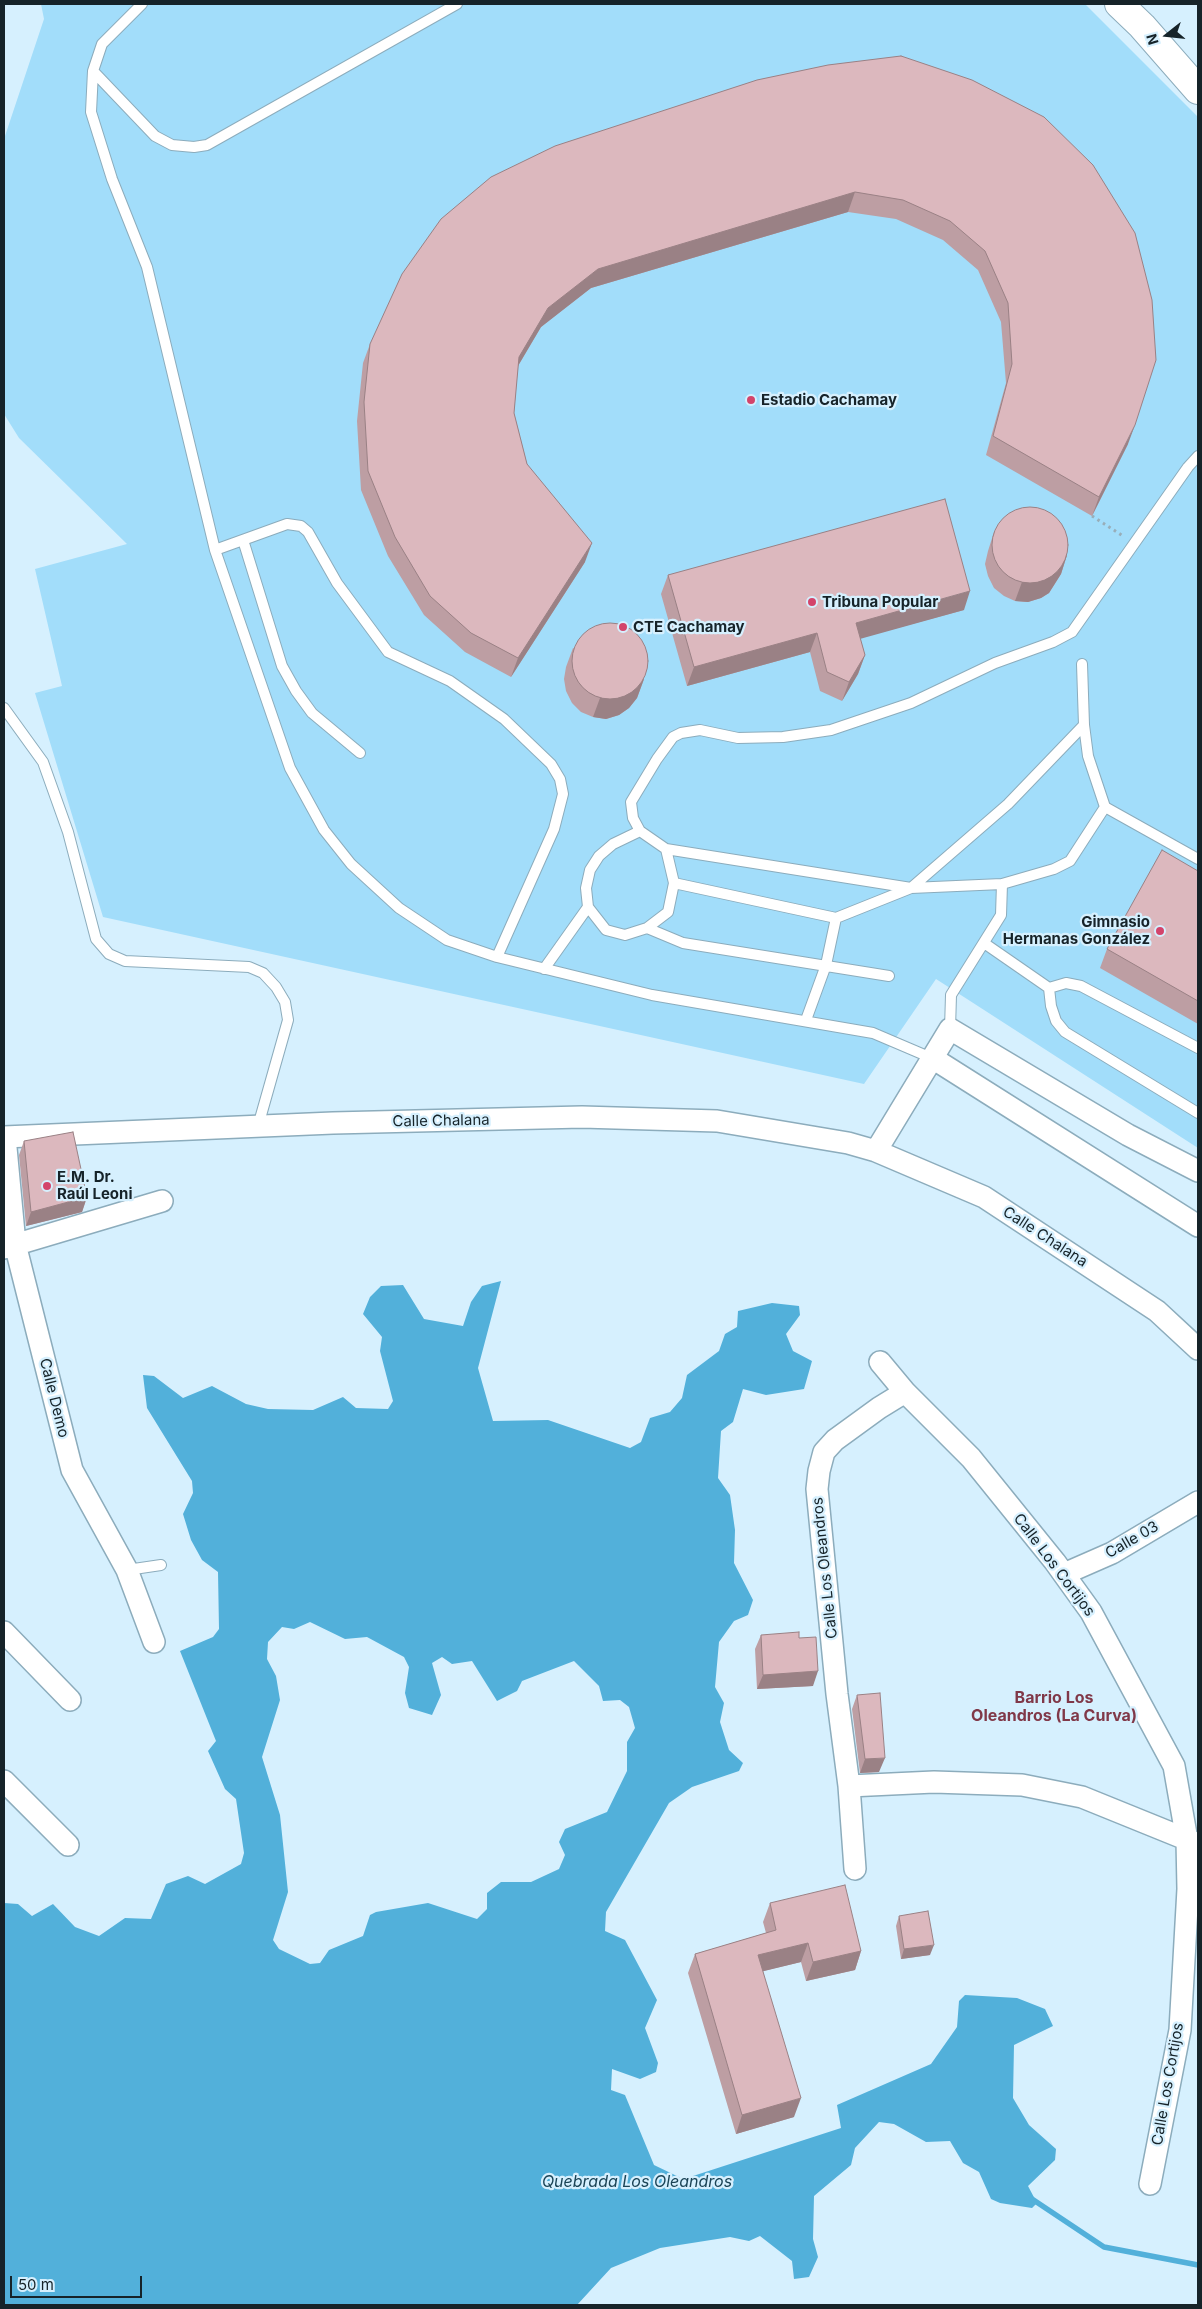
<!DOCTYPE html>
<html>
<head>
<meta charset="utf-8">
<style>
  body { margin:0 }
  #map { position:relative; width:1202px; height:2309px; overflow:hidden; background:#d6f0fe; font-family:Inter,sans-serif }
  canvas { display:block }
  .frame { position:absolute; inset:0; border:5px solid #162329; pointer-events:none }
  .north { position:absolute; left:1142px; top:10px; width:50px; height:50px; -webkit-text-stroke:4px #d6f0fe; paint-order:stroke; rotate:254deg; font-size:14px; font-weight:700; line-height:20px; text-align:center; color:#162329 }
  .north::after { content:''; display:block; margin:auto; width:18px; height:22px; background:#162329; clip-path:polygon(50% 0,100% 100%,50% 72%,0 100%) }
  .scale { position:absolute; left:10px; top:2276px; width:132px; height:22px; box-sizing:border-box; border:2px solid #162329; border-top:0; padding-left:6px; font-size:15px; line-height:18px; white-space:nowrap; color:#162329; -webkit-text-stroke:4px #d6f0fe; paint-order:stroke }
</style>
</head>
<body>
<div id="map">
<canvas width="1202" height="2309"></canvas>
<div class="frame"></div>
<div class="north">N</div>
<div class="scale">50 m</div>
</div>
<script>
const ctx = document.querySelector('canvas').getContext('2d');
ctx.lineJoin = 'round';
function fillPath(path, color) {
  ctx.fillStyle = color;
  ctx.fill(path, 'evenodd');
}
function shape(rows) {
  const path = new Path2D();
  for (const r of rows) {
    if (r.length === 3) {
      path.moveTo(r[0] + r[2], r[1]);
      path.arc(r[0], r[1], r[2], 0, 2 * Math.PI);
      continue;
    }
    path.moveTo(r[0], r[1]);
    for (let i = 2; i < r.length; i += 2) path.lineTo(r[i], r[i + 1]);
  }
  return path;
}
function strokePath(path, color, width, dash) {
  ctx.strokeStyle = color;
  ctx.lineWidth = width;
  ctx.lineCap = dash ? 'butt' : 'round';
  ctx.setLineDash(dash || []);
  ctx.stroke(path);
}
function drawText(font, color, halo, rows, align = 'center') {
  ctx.font = font + ' Inter,sans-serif';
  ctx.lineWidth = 4.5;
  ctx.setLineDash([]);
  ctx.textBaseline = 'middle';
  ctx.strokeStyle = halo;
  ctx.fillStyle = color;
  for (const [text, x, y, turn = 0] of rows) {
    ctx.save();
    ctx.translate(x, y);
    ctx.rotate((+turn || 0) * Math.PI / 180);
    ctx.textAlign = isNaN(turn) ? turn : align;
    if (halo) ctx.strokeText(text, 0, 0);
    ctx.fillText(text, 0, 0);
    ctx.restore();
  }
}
const green = shape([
  [41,4,1085,4,1198,117,1198,1148,936,979,864,1084,103,917,35,693,62,686,35,569,127,544,19,438,4,414,4,139,44,19]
]);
const water = shape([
  [501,1281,478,1368,493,1421,548,1420,630,1448,641,1442,650,1418,670,1412,682,1398,687,1375,719,1351,725,1334,737,1327,738,1311,772,1303,799,1306,800,1315,786,1334,793,1351,812,1361,804,1389,766,1395,743,1389,733,1422,721,1431,718,1478,730,1495,735,1530,734,1563,753,1600,748,1615,734,1621,719,1642,715,1687,724,1703,720,1722,729,1750,743,1763,739,1771,692,1787,669,1803,606,1912,605,1931,625,1940,657,2000,645,2028,658,2063,656,2072,640,2079,612,2069,611,2090,625,2095,654,2165,681,2178,693,2176,841,2128,837,2105,931,2064,957,2027,959,2001,965,1995,1017,1998,1045,2009,1053,2026,1014,2045,1013,2098,1029,2125,1056,2149,1055,2160,1028,2186,1037,2203,1032,2208,1000,2203,991,2199,979,2172,963,2163,950,2141,926,2142,894,2124,879,2122,855,2148,851,2165,814,2196,813,2239,818,2257,809,2277,794,2279,792,2261,760,2236,749,2241,730,2237,660,2248,611,2268,577,2305,4,2305,4,1903,18,1904,32,1916,53,1904,75,1927,99,1936,125,1918,151,1919,166,1884,188,1876,205,1884,241,1864,244,1853,236,1799,225,1789,208,1751,216,1741,180,1651,213,1637,219,1629,218,1572,202,1560,191,1540,183,1514,193,1493,192,1481,147,1408,143,1375,154,1376,183,1398,212,1386,246,1404,268,1409,313,1410,343,1397,356,1408,388,1409,393,1401,380,1351,382,1337,363,1314,370,1297,381,1286,403,1285,424,1319,463,1326,471,1302,482,1286],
  [310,1622,345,1639,367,1637,404,1657,409,1667,405,1693,409,1708,432,1715,441,1695,432,1663,442,1657,452,1664,472,1661,497,1701,517,1691,522,1681,574,1661,599,1686,603,1701,620,1700,629,1707,635,1728,627,1742,627,1771,607,1812,565,1829,559,1842,565,1855,559,1869,531,1882,501,1882,487,1893,487,1909,477,1919,428,1903,376,1912,370,1915,363,1936,329,1950,320,1963,310,1964,279,1949,273,1940,288,1892,280,1815,262,1757,280,1700,276,1676,267,1659,268,1642,282,1627,294,1629]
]);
const stream = shape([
  [1032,2199,1104,2247,1198,2265]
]);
const path = shape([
  [1092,516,1123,536]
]);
const service = shape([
  [142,4,102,44,93,71,91,112,112,179,147,267,215,550,290,768,324,830,351,864,399,908,447,940,497,957,652,995,873,1033,934,1059],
  [93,71,155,136,172,145,194,147,207,145,457,4],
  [243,540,282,666,296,691,312,713,360,753],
  [215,550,287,524,301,526,308,532,337,583,388,652,450,681,504,719,551,764,560,779,563,794,554,829,497,957],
  [1082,664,1084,725,1088,756,1105,807,1198,859],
  [4,708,43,762,68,832,96,939,109,954,125,961,249,967,263,973,276,987,285,1002,288,1020,258,1126],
  [1105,807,1070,861,1054,869,1002,884,911,888,666,849,640,831,633,818,631,802,657,759,673,737,681,733,700,730,738,738,783,737,831,730,911,703,995,663,1053,642,1072,632,1188,467,1198,456],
  [640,831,613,844,599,856,590,870,586,888,588,907,606,930,625,935,647,928,668,912,674,883,666,849],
  [674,883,836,918,911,888,1008,804,1084,725],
  [647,928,683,943,889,976],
  [984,943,1049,988,1051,1006,1056,1021,1065,1032,1198,1113],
  [544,969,588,907],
  [1049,988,1066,983,1081,986,1198,1048],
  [806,1020,826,965,836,918],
  [950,1029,951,995,1001,915,1002,884],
  [127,1570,161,1565]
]);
const minor = shape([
  [934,1059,1198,1226],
  [4,1137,333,1123,582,1117,717,1121,848,1143,876,1151,984,1197,1157,1311,1198,1349],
  [5,1137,15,1244,72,1470,127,1570,154,1642],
  [876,1151,950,1029,1128,1135,1198,1171],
  [4,1248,162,1201],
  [880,1362,905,1392,971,1458,1055,1562,1091,1612,1174,1766,1187,1840,1188,1889,1180,2030,1150,2184],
  [1064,1574,1112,1553,1198,1502],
  [4,1632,70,1700],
  [4,1781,68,1845],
  [849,1786,934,1782,1022,1785,1082,1797,1198,1844],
  [855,1869,849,1786,837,1694,817,1489,819,1471,824,1452,835,1440,879,1408,905,1392]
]);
const primary = shape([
  [1119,4,1142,26,1198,90]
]);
const wall = shape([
  [901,56,1128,444,1092,516,986,455,1006,383,1001,322,978,270,943,240,896,219,848,212,591,288,541,327,518,366,514,413,527,464,585,562,511,677,465,652,424,615,388,556,361,490,357,421,363,363,370,344],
  [994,532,1067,555,1061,574,1049,593,1041,598,1028,602,1015,601,1004,596,994,588,988,576,985,564,988,551],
  [668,575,964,610,860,638,865,655,858,674,842,701,820,691,810,652,687,686,661,594],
  [573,648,644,679,637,698,629,708,619,715,606,719,593,717,581,712,572,703,566,691,564,679,566,667],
  [1198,871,1198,1024,1100,968,1107,949],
  [24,1141,87,1197,82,1212,26,1226,19,1155],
  [761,1635,799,1638,813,1686,757,1689,755,1649],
  [857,1695,879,1772,860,1773,852,1709],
  [770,1903,861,1951,855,1970,806,1981,801,1962,763,1971,794,2117,736,2134,688,1973,695,1954,766,1933,763,1922],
  [899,1916,930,1955,901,1959,896,1926]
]);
const shadedWall = shape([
  [855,192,848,212,591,288,541,327,512,376,519,357,548,308,598,269],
  [1135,425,1128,444,1092,516,1099,497],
  [592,543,585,562,511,677,518,658],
  [1067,555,1061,574,1049,593,1041,598,1028,602,1015,601,1022,582],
  [970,591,964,610,849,642,856,623],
  [817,633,810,652,687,686,694,667],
  [865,655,858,674,842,701,849,682],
  [644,679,637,698,629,708,619,715,606,719,593,717,600,698],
  [87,1197,82,1212,26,1226,31,1212],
  [818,1671,813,1686,757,1689,763,1675],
  [885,1758,879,1772,860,1773,865,1759],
  [808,1943,801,1962,752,1974,758,1955],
  [934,1945,930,1955,901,1959,904,1949],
  [861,1951,855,1970,806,1981,813,1962],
  [801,2098,794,2117,736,2134,742,2115]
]);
const building = shape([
  [901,56,972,80,1044,117,1093,165,1135,233,1152,300,1156,360,1135,425,1099,497,993,436,1012,364,1008,303,985,251,950,221,903,200,855,192,598,269,548,308,519,357,514,413,527,464,592,543,518,658,471,633,430,596,395,537,368,471,364,402,370,344,402,274,441,219,491,177,555,146,757,80,828,65,901,56],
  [945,499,970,591,856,623,865,655,849,682,827,672,817,633,694,667,668,575,945,499],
  [1030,545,38],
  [610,661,38],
  [1162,850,1198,871,1198,1001,1107,949,1162,850],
  [73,1132,87,1197,31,1212,24,1141,73,1132],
  [799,1632,799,1638,816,1637,818,1671,763,1675,761,1635,799,1632],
  [880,1693,885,1758,865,1759,857,1695,880,1693],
  [845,1885,861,1951,813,1962,808,1943,758,1955,801,2098,742,2115,695,1954,776,1930,770,1903,845,1885],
  [928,1911,934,1945,904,1949,899,1916,928,1911]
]);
const markers = [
  [751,400,5,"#d3446b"],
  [812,602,5,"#d3446b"],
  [623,627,5,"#d3446b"],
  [1160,931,5,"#d3446b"],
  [47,1186,5,"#d3446b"]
];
const poiNames = [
  ["Estadio Cachamay",761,400],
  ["Tribuna Popular",822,602],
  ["CTE Cachamay",633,627],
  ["Gimnasio",1150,922,"right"],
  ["Hermanas González",1150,939,"right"],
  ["E.M. Dr.",57,1177],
  ["Raúl Leoni",57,1194]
];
const streetNames = [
  ["Calle Chalana",441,1121,-1],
  ["Calle Chalana",1045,1237,33],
  ["Calle Demo",54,1398,76],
  ["Calle 03",1132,1540,-30],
  ["Calle Los Cortijos",1054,1565,53],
  ["Calle Los Oleandros",825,1568,-96],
  ["Calle Los Cortijos",1168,2084,-80]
];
const neighbourhoodNames = [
  ["Barrio Los",1054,1698],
  ["Oleandros (La Curva)",1054,1716]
];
const waterNames = [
  ["Quebrada Los Oleandros",637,2182]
];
fillPath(green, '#a2ddfa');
fillPath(water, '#52b0da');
strokePath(stream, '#52b0da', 5.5);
strokePath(service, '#8cacbc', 12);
strokePath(minor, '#8cacbc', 24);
strokePath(primary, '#8cacbc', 30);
strokePath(path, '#98aeb9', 3, [2.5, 4]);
strokePath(service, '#fff', 10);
strokePath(minor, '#fff', 21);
strokePath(primary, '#fff', 28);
fillPath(wall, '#bd9ea3');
fillPath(shadedWall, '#9a8185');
fillPath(building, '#dcb8be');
strokePath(building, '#9a8185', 1);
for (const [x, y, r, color] of markers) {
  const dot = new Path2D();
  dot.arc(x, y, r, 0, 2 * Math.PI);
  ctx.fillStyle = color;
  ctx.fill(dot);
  strokePath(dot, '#d6f0fe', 2);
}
drawText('bold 15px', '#162329', '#d6f0fe', poiNames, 'left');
drawText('15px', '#162329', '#d6f0fe', streetNames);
drawText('bold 16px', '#803848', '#d6f0fe', neighbourhoodNames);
drawText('italic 16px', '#1b4456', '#d6f0fe', waterNames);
</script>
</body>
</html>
